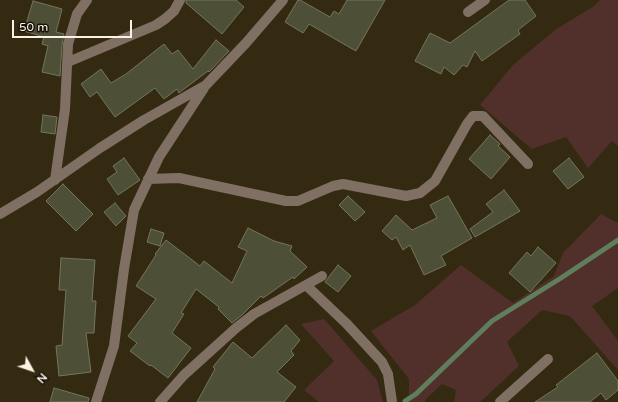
<!DOCTYPE html>
<html>
<head>
<meta charset="utf-8">
<style>
  body { margin:0 }
  #map { position:relative; width:618px; height:402px; overflow:hidden; background:#342a12; font-family:"Varela Round",sans-serif }
  canvas { display:block }
  .north { position:absolute; left:12px; top:350px; width:40px; height:40px; -webkit-text-stroke:3px #181309; paint-order:stroke; rotate:130deg; font-size:11px; font-weight:700; line-height:16px; text-align:center; color:#faf3e5 }
  .north::after { content:''; display:block; margin:auto; width:14px; height:18px; background:#faf3e5; clip-path:polygon(50% 0,100% 100%,50% 72%,0 100%) }
  .scale { position:absolute; left:12px; top:20px; width:120px; height:18px; box-sizing:border-box; border:2px solid #faf3e5; border-top:0; padding-left:5px; font-size:12px; line-height:14px; white-space:nowrap; color:#faf3e5; -webkit-text-stroke:3px #181309; paint-order:stroke }
</style>
</head>
<body>
<div id="map">
<canvas width="618" height="402"></canvas>
<div class="north">N</div>
<div class="scale">50 m</div>
</div>
<script>
const ctx = document.querySelector('canvas').getContext('2d');
ctx.lineJoin = 'round';
function fillPath(path, color) {
  ctx.fillStyle = color;
  ctx.fill(path, 'evenodd');
}
function shape(rows) {
  const path = new Path2D();
  for (const r of rows) {
    path.moveTo(r[0], r[1]);
    for (let i = 2; i < r.length; i += 2) path.lineTo(r[i], r[i + 1]);
  }
  return path;
}
function strokePath(path, color, width, dash) {
  ctx.strokeStyle = color;
  ctx.lineWidth = width;
  ctx.lineCap = dash ? 'butt' : 'round';
  ctx.setLineDash(dash || []);
  ctx.stroke(path);
}
const green = shape([
  [600,0,618,0,618,146,612,141,588,168,566,137,532,149,480,105,513,65,555,30,594,6],
  [601,214,618,223,618,288,592,306,618,341,618,370,570,316,542,310,507,342,519,366,480,402,454,402,456,390,442,384,426,399,425,402,409,402,409,379,371,331,415,305,461,265,513,303,554,276,563,253],
  [324,319,377,380,383,402,319,402,304,390,334,361,301,324]
]);
const stream = shape([
  [405,401,416,394,492,321,561,278,618,240]
]);
const building = shape([
  [186,0,236,0,244,7,222,34,186,3,186,0],
  [298,0,300,0,330,17,334,11,339,14,347,0,385,0,356,51,309,24,303,33,285,22,298,0],
  [509,0,525,0,536,16,518,30,520,34,482,61,475,51,467,67,463,65,454,75,444,67,441,74,415,61,430,33,450,43,509,0],
  [33,1,62,9,56,32,64,34,62,44,60,76,42,72,48,46,42,44,44,37,24,31,33,1],
  [216,40,229,51,209,72,208,71,180,92,179,93,177,89,164,99,155,88,115,117,97,92,90,97,81,84,101,69,111,83,126,74,164,44,172,54,178,50,193,69,216,40],
  [43,115,57,117,55,134,41,132,43,115],
  [490,135,500,144,498,146,510,157,491,179,469,159,490,135],
  [124,158,140,180,118,195,107,179,117,172,113,166,124,158],
  [569,158,584,177,568,189,553,171,569,158],
  [63,184,93,214,76,231,46,201,63,184],
  [504,190,520,211,475,237,470,229,493,212,486,204,504,190],
  [348,196,365,212,355,221,339,205,348,196],
  [448,196,472,238,441,256,446,265,424,275,410,245,403,250,396,237,392,240,382,231,396,215,412,230,437,218,430,205,448,196],
  [115,203,126,216,116,226,104,212,115,203],
  [248,228,274,241,292,246,290,251,307,267,294,279,293,277,263,298,261,296,242,315,232,323,218,309,219,307,196,289,181,313,184,314,172,333,191,348,168,378,151,365,150,366,130,351,137,343,128,336,156,299,136,286,156,255,155,254,166,240,200,266,204,261,232,283,247,251,238,247,248,228],
  [151,229,164,233,160,246,147,242,151,229],
  [538,247,556,263,530,292,509,273,527,252,531,256,538,247],
  [61,258,95,260,92,301,96,301,94,333,86,333,91,372,59,376,56,346,62,345,66,290,59,290,61,258],
  [338,265,351,276,338,292,325,282,338,265],
  [286,325,300,340,291,351,294,355,277,372,296,387,284,402,197,402,215,369,213,367,233,342,252,358,286,325],
  [597,353,618,381,618,390,606,400,601,393,590,402,535,402,558,387,556,385,597,353],
  [54,388,89,398,88,402,50,402,54,388]
]);
const minor = shape([
  [468,12,485,0],
  [68,62,156,25,165,19,174,11,180,0],
  [148,179,179,178,286,201,298,201,333,186,343,184,406,196,420,193,435,181,467,124,473,116,483,116,528,164],
  [55,180,65,109,68,44,77,14,87,0],
  [0,214,37,192,100,148,144,120,206,85,246,43,283,0],
  [306,285,346,323,382,362,388,374,392,402],
  [96,402,114,346,124,269,134,210,159,157,204,88],
  [160,402,184,375,236,328,254,314,322,276],
  [500,402,548,359]
]);
fillPath(green, '#51302b');
strokePath(stream, '#5f7e5b', 5);
fillPath(building, '#4d5036');
strokePath(building, '#73765b', 1);
strokePath(minor, '#806f63', 10);
</script>
</body>
</html>
